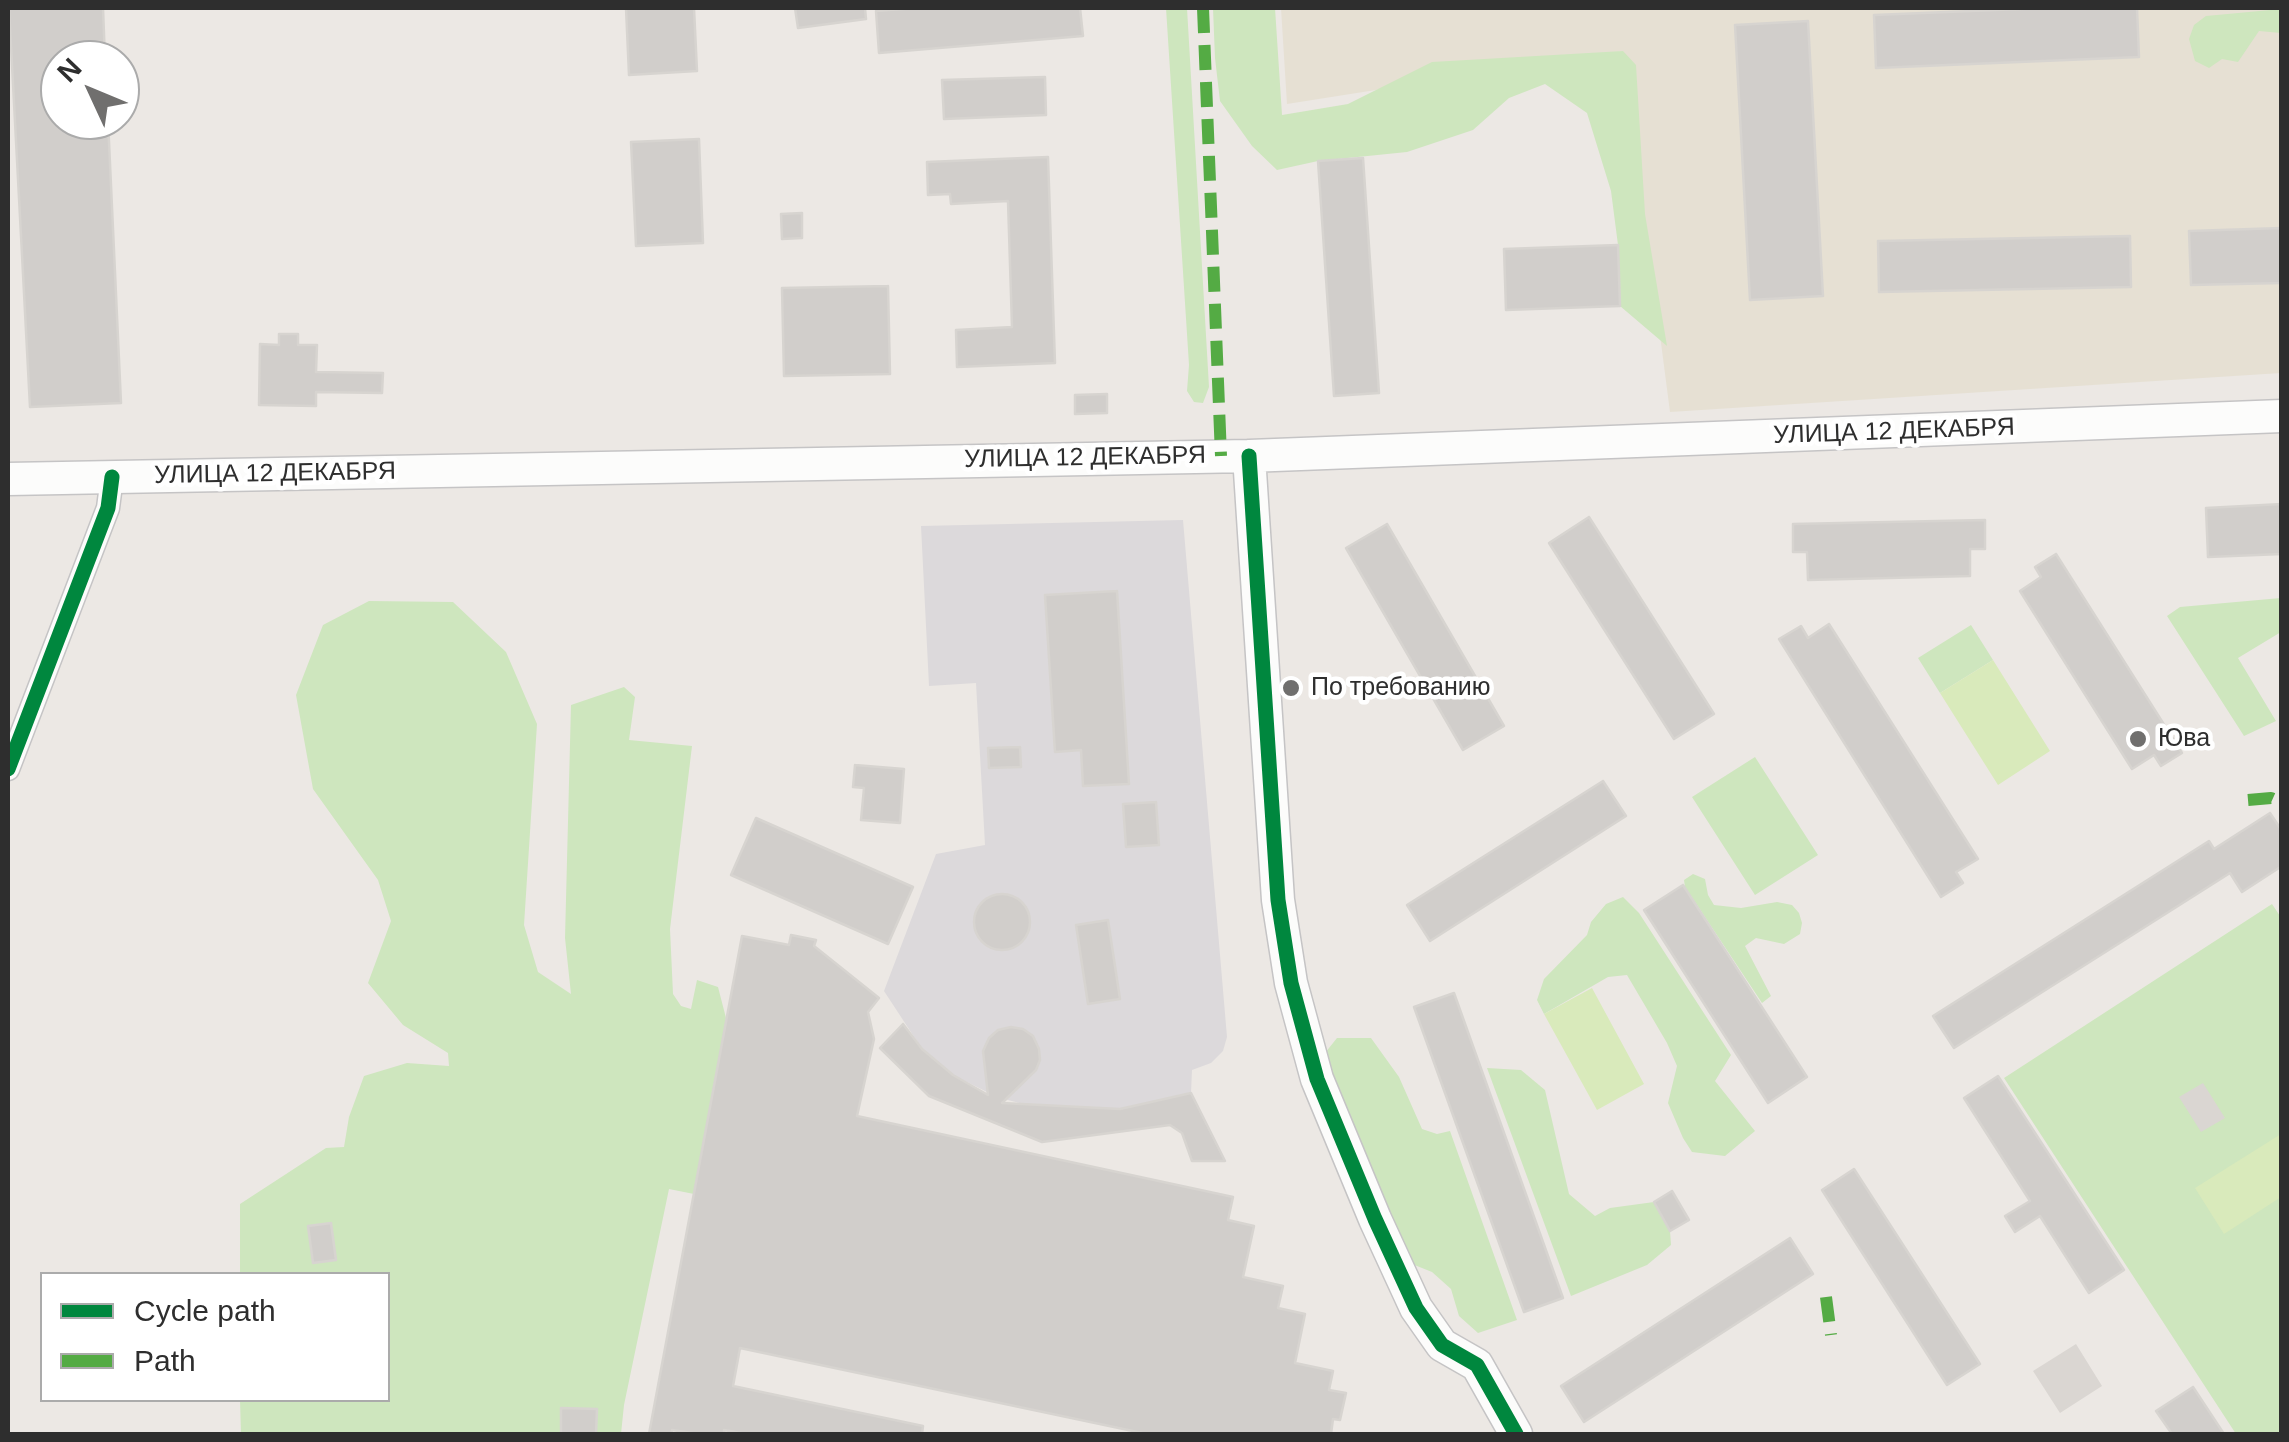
<!DOCTYPE html>
<html>
<head>
<meta charset="utf-8">
<style>
  body { margin:0 }
  #map { position:relative; width:2289px; height:1442px; overflow:hidden; background:#ece8e4; font-family:Helvetica,sans-serif }
  canvas { display:block }
  .frame { position:absolute; inset:0; border:10px solid #2e2e2e; pointer-events:none }
  .legend { position:absolute; left:40px; top:1272px; width:350px; height:130px; box-sizing:border-box; background:#fff; border:2px solid #ababab; margin:0; padding:12px 18px; list-style:none; font-size:30px; color:#2e2e2e }
  .legend li { display:flex; align-items:center; gap:20px; height:50px }
  .legend b { width:50px; border:2px solid #ababab }
  .north { position:absolute; left:40px; top:40px; width:100px; height:100px; box-sizing:border-box; background:#fff; border:2px solid #ababab; border-radius:50%; rotate:314deg; font-size:28px; font-weight:700; line-height:40px; text-align:center; color:#2e2e2e }
  .north::after { content:''; display:block; margin:auto; width:35px; height:45px; background:#706f6e; clip-path:polygon(50% 0,100% 100%,50% 72%,0 100%) }
</style>
</head>
<body>
<div id="map">
<canvas width="2289" height="1442"></canvas>
<div class="frame"></div>
<ul class="legend">
<li><b style="height:12px;background:#00873e"></b>Cycle path</li>
<li><b style="height:12px;background:#54ab44"></b>Path</li>
</ul>
<div class="north">N</div>
</div>
<script>
const ctx = document.querySelector('canvas').getContext('2d');
ctx.lineJoin = 'round';
function fillPath(path, color) {
  ctx.fillStyle = color;
  ctx.fill(path, 'evenodd');
}
function shape(rows) {
  const path = new Path2D();
  for (const r of rows) {
    if (r.length === 3) {
      path.moveTo(r[0] + r[2], r[1]);
      path.arc(r[0], r[1], r[2], 0, 2 * Math.PI);
      continue;
    }
    path.moveTo(r[0], r[1]);
    for (let i = 2; i < r.length; i += 2) path.lineTo(r[i], r[i + 1]);
  }
  return path;
}
function strokePath(path, color, width, dash) {
  ctx.strokeStyle = color;
  ctx.lineWidth = width;
  ctx.lineCap = dash ? 'butt' : 'round';
  ctx.setLineDash(dash || []);
  ctx.stroke(path);
}
function drawText(font, color, halo, rows, align = 'center') {
  ctx.font = font + ' Helvetica,sans-serif';
  ctx.lineWidth = 9;
  ctx.setLineDash([]);
  ctx.textBaseline = 'middle';
  ctx.strokeStyle = halo;
  ctx.fillStyle = color;
  for (const [text, x, y, turn = 0] of rows) {
    ctx.save();
    ctx.translate(x, y);
    ctx.rotate((+turn || 0) * Math.PI / 180);
    ctx.textAlign = isNaN(turn) ? turn : align;
    if (halo) ctx.strokeText(text, 0, 0);
    ctx.fillText(text, 0, 0);
    ctx.restore();
  }
}
const industrial = shape([
  [1183,520,1227,1037,1223,1051,1211,1063,1192,1070,1191,1093,1120,1109,1023,1104,997,1097,953,1075,922,1049,884,991,936,854,985,845,976,683,929,686,921,526]
]);
const education = shape([
  [1281,8,2281,8,2281,373,1670,412,1623,51,1287,104]
]);
const green = shape([
  [1166,8,1187,8,1209,387,1203,403,1194,402,1187,391,1189,365],
  [1213,8,1275,8,1282,115,1348,104,1432,62,1623,51,1636,65,1645,214,1667,346,1620,306,1618,245,1611,191,1587,113,1545,84,1509,98,1473,130,1407,152,1318,161,1277,170,1252,146,1220,101,1215,58],
  [2281,9,2281,33,2259,31,2238,62,2222,59,2209,68,2195,61,2189,39,2194,25,2206,16],
  [2281,598,2281,632,2238,658,2276,721,2244,736,2167,616,2180,607],
  [369,601,453,602,506,652,537,724,524,925,538,972,571,994,565,938,571,705,624,687,635,697,629,740,692,746,670,929,673,994,681,1006,691,1009,697,980,718,987,726,1018,694,1194,669,1189,624,1405,621,1434,241,1434,240,1400,388,1400,388,1274,240,1274,240,1204,326,1148,344,1147,349,1117,364,1076,407,1063,449,1066,448,1053,403,1025,368,983,391,921,378,880,313,789,296,695,323,625],
  [1971,625,1993,660,1940,693,1918,658],
  [1755,757,1818,855,1755,895,1692,797],
  [1693,874,1705,879,1708,895,1714,905,1741,908,1777,902,1792,905,1799,913,1802,923,1800,934,1784,944,1756,938,1745,946,1771,996,1762,1003,1685,887,1684,880],
  [1623,897,1639,913,1731,1055,1715,1081,1755,1131,1725,1156,1692,1152,1683,1138,1668,1103,1677,1066,1667,1043,1627,975,1608,977,1544,1014,1537,1000,1544,979,1587,935,1591,922,1606,904],
  [2272,904,2282,919,2281,1434,2236,1434,2004,1078],
  [1337,1038,1371,1038,1399,1077,1422,1129,1437,1134,1450,1131,1517,1320,1478,1333,1459,1316,1451,1289,1432,1272,1412,1264,1321,1058],
  [1487,1068,1521,1070,1545,1090,1569,1194,1595,1216,1610,1208,1654,1202,1670,1231,1671,1245,1647,1265,1571,1296]
]);
const pitch = shape([
  [1993,660,2050,751,1998,785,1940,693],
  [1592,988,1644,1084,1597,1110,1544,1014],
  [2281,1134,2281,1197,2224,1234,2195,1188]
]);
const plaza = shape([
  [2203,1083,2225,1118,2201,1132,2179,1097],
  [2076,1344,2102,1386,2060,1413,2033,1371]
]);
const building = shape([
  [9,8,103,8,105,60,56,60,59,120,108,120,121,403,30,407,9,8],
  [626,8,694,8,697,71,629,75,626,8],
  [795,8,865,8,866,19,798,28,795,8],
  [916,8,1080,8,1083,36,879,53,876,11,916,8],
  [2044,8,2137,8,2139,57,1876,68,1874,15,2044,8],
  [1808,21,1823,296,1750,300,1735,25,1808,21],
  [1045,77,1046,115,944,119,942,80,1045,77],
  [699,139,703,243,636,246,631,142,699,139],
  [1048,157,1055,363,957,367,956,330,1012,327,1008,201,951,204,950,194,928,195,927,162,1048,157],
  [1363,158,1379,393,1334,396,1318,161,1363,158],
  [802,213,802,238,782,239,781,214,802,213],
  [2282,228,2282,283,2191,285,2189,231,2282,228],
  [2130,236,2131,287,1879,292,1878,241,2130,236],
  [1618,245,1620,306,1506,310,1504,249,1618,245],
  [888,286,890,374,784,376,782,288,888,286],
  [279,334,298,334,298,345,317,345,316,372,383,373,382,393,316,392,316,406,259,405,260,344,279,345,279,334],
  [1107,394,1107,413,1075,414,1075,395,1107,394],
  [2282,504,2282,554,2208,557,2206,508,2282,504],
  [1589,517,1714,714,1674,739,1549,543,1589,517],
  [1985,520,1985,549,1970,549,1970,576,1808,580,1807,552,1793,552,1793,524,1985,520],
  [1387,524,1504,726,1463,750,1346,548,1387,524],
  [2056,554,2182,753,2161,766,2154,755,2132,769,2020,591,2041,577,2035,567,2056,554],
  [1117,591,1129,784,1083,786,1081,750,1055,752,1045,595,1117,591],
  [1829,624,1978,859,1956,872,1963,883,1941,897,1779,639,1801,626,1808,638,1829,624],
  [1020,747,1021,767,989,768,988,748,1020,747],
  [855,765,904,769,900,823,861,820,864,788,853,787,855,765],
  [1603,781,1626,816,1430,941,1407,905,1603,781],
  [1156,802,1159,845,1126,847,1123,804,1156,802],
  [2270,813,2282,831,2282,866,2242,892,2230,873,1954,1048,1933,1016,2209,841,2214,849,2270,813],
  [756,818,913,887,888,944,731,875,756,818],
  [1683,885,1807,1077,1768,1103,1644,910,1683,885],
  [1002,922,28],
  [1108,920,1120,999,1088,1004,1076,925,1108,920],
  [791,935,816,940,814,946,879,998,868,1012,874,1039,857,1116,1233,1197,1228,1220,1254,1226,1243,1277,1283,1286,1278,1308,1305,1314,1295,1363,1333,1371,1329,1390,1346,1393,1340,1420,1333,1419,1331,1434,1147,1434,740,1348,733,1386,923,1426,922,1434,746,1434,724,1430,724,1434,699,1434,672,1430,671,1434,649,1434,742,936,789,945,791,935],
  [1454,993,1563,1298,1524,1312,1414,1007,1454,993],
  [903,1024,922,1049,953,1075,988,1095,983,1051,989,1038,998,1030,1011,1027,1023,1029,1033,1036,1039,1049,1040,1060,1036,1070,1002,1103,1120,1109,1191,1093,1225,1161,1192,1161,1182,1133,1170,1125,1042,1142,929,1096,880,1048,903,1024],
  [1998,1076,2124,1270,2089,1293,2040,1216,2015,1232,2005,1216,2030,1201,1964,1098,1998,1076],
  [1854,1169,1980,1364,1947,1385,1822,1190,1854,1169],
  [1672,1191,1689,1220,1670,1231,1654,1202,1672,1191],
  [331,1223,336,1260,313,1263,308,1226,331,1223],
  [1790,1238,1813,1274,1584,1422,1561,1386,1790,1238],
  [2193,1387,2224,1434,2172,1434,2156,1411,2193,1387],
  [561,1408,597,1409,596,1434,561,1434,561,1408]
]);
const street = shape([
  [8,769,108,508,112,477]
]);
const secondary = shape([
  [1249,456,1278,900,1291,983,1317,1079,1375,1219,1416,1308,1442,1345,1477,1365,1516,1434],
  [8,479,1249,456,2282,416]
]);
const quiet = shape([
  [1203,8,1221,456],
  [2248,800,2271,798,2282,803],
  [1826,1297,1831,1335]
]);
const cycleway = shape([
  [1249,456,1278,900,1291,983,1317,1079,1375,1219,1416,1308,1442,1345,1477,1365,1516,1434],
  [8,769,108,508,112,477]
]);
const markers = [
  [1291,688,10,"#706f6e"],
  [2138,739,10,"#706f6e"]
];
const streetNames = [
  ["УЛИЦА 12 ДЕКАБРЯ",1894,432,-2],
  ["УЛИЦА 12 ДЕКАБРЯ",1085,458,-1],
  ["УЛИЦА 12 ДЕКАБРЯ",275,474,-1]
];
const poiNames = [
  ["По требованию",1311,688],
  ["Юва",2158,739]
];
fillPath(industrial, '#dcd9db');
fillPath(education, '#e6e0d3');
fillPath(green, '#cee6be');
fillPath(pitch, '#d9eabb');
fillPath(plaza, '#dad6d2');
fillPath(building, '#d1cecb');
strokePath(building, '#d7d4d0', 2.5);
strokePath(street, '#c5c4c5', 25);
strokePath(secondary, '#c5c4c5', 35);
strokePath(street, '#fcfcfb', 22);
strokePath(secondary, '#fcfcfb', 32);
strokePath(quiet, '#54ab44', 12, [25, 12]);
strokePath(cycleway, '#00873e', 15);
for (const [x, y, r, color] of markers) {
  const dot = new Path2D();
  dot.arc(x, y, r, 0, 2 * Math.PI);
  ctx.fillStyle = color;
  ctx.fill(dot);
  strokePath(dot, '#fff', 4);
}
drawText('25px', '#2e2e2e', '#fff', streetNames);
drawText('25px', '#2e2e2e', '#fff', poiNames, 'left');
</script>
</body>
</html>
